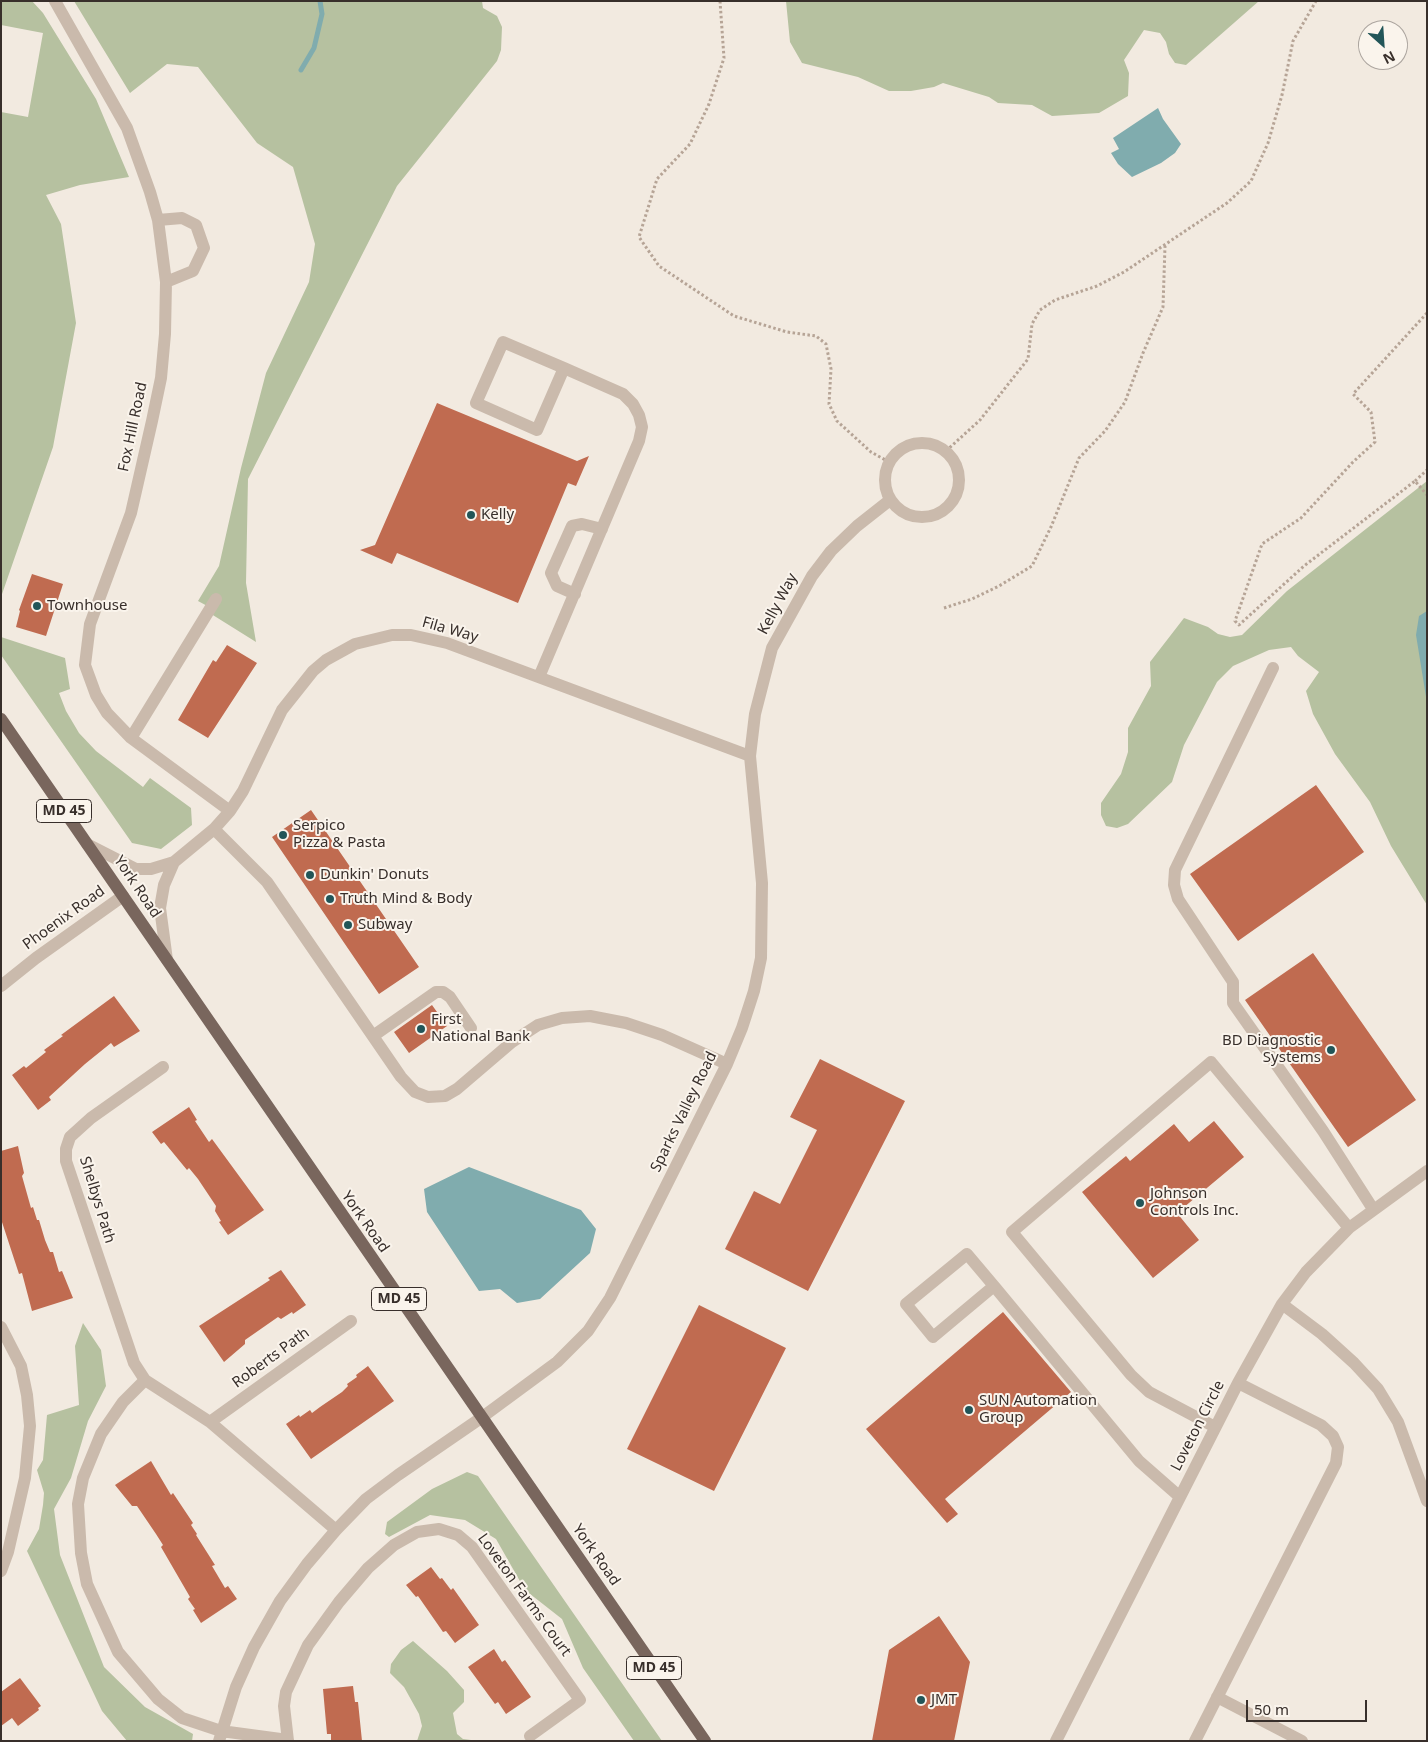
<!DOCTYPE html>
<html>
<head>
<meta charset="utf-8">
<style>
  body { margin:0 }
  #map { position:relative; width:1428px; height:1742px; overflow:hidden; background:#f2eae0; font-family:"Noto Sans",sans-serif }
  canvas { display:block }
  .frame { position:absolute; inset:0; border:2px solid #382f2b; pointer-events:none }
  .north { position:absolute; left:1358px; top:20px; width:50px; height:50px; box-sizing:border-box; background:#faf4ec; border:1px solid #aca59f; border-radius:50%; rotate:154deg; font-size:14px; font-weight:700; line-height:20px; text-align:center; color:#382f2b }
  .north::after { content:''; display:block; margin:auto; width:18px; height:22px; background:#225558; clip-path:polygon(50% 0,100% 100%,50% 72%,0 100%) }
  .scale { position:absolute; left:1246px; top:1700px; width:121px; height:22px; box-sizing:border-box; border:2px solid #382f2b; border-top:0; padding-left:6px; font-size:15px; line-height:18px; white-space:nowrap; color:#382f2b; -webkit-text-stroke:4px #faf4ec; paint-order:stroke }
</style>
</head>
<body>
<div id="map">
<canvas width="1428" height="1742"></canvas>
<div class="frame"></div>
<div class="north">N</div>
<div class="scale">50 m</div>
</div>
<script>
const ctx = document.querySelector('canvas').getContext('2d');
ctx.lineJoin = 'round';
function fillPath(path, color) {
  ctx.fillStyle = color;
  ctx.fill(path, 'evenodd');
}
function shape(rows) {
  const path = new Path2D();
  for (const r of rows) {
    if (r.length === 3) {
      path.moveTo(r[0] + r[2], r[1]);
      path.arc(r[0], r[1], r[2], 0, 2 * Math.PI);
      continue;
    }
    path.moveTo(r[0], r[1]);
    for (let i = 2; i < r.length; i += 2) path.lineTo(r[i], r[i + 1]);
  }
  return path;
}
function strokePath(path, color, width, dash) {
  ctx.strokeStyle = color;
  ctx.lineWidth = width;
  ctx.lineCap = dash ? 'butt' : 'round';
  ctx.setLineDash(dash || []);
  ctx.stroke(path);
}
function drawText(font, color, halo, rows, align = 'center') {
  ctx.font = font + ' "Noto Sans",sans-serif';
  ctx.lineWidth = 4;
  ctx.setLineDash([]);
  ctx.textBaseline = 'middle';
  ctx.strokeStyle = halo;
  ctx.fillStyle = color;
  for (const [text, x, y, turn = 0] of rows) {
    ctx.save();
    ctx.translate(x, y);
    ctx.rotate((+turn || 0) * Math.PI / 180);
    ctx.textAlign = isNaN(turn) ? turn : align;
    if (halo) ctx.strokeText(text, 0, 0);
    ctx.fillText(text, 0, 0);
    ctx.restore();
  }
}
const green = shape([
  [1,1,32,1,43,13,96,99,129,177,80,185,46,195,61,224,76,323,53,447,1,597,1,112,28,117,43,33,1,25],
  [74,1,482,1,483,8,497,16,502,27,501,50,497,61,397,186,248,479,246,583,256,642,208,612,211,608,198,601,219,566,241,468,266,373,309,282,315,244,293,167,257,143,198,67,167,64,130,93],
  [786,1,1259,1,1186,65,1175,63,1169,54,1166,42,1160,33,1144,30,1124,60,1129,73,1128,96,1099,113,1052,116,1032,105,998,103,989,97,943,83,934,87,911,91,889,91,858,77,802,63,790,42],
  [1427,481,1427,905,1391,846,1370,802,1335,754,1313,714,1306,691,1319,672,1298,656,1291,647,1269,650,1233,666,1217,682,1184,745,1172,782,1128,824,1117,828,1106,826,1101,815,1101,803,1121,774,1128,752,1128,728,1151,686,1150,662,1184,618,1208,627,1218,634,1230,637,1242,635,1287,591],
  [1,637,65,658,70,689,59,693,66,711,79,733,96,751,143,787,150,778,191,808,192,825,161,849,132,843,1,655],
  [83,1323,101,1350,106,1386,88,1421,71,1478,54,1509,60,1555,104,1667,145,1707,193,1734,192,1741,127,1741,102,1711,27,1551,39,1529,43,1505,44,1493,37,1470,43,1460,47,1415,79,1405,75,1346],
  [467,1472,478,1476,662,1741,634,1741,583,1668,562,1619,525,1590,496,1539,465,1520,430,1515,389,1537,385,1534,387,1522,432,1489],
  [413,1641,447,1671,464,1690,464,1702,453,1713,457,1734,463,1739,479,1741,417,1741,422,1726,419,1714,404,1687,390,1673,391,1664,401,1650]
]);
const water = shape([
  [1158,108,1163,119,1181,144,1175,153,1161,163,1132,177,1118,164,1111,153,1119,149,1113,138],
  [1427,611,1427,703,1416,635,1419,616],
  [469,1167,581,1210,596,1229,590,1253,540,1299,517,1303,500,1289,479,1291,427,1212,424,1189]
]);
const stream = shape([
  [301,70,314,48,322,14,320,1]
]);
const building = shape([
  [437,403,577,461,589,456,576,486,568,483,518,603,397,553,392,564,360,550,375,545],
  [32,574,63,584,46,636,16,627,20,611,19,610],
  [227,645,257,663,208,738,178,720,213,660,216,662],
  [1316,785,1364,852,1238,941,1190,874],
  [311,810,419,967,379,994,272,837],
  [1313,953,1416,1100,1348,1147,1245,1000],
  [114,996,140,1031,114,1047,111,1043,85,1064,49,1097,51,1100,38,1110,12,1075,24,1066,26,1068,46,1052,44,1050,63,1036,61,1035],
  [432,1005,447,1026,409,1053,394,1032],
  [820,1059,905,1101,808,1291,725,1249,754,1191,780,1204,817,1130,790,1117],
  [189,1107,197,1120,195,1121,209,1142,212,1139,264,1210,228,1235,219,1222,221,1221,215,1211,216,1206,198,1179,189,1168,187,1170,164,1142,161,1144,152,1132],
  [1214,1121,1244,1157,1177,1213,1199,1240,1153,1278,1082,1192,1126,1156,1130,1161,1174,1124,1189,1142],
  [18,1146,24,1173,22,1176,31,1208,33,1207,37,1220,39,1220,45,1240,50,1252,53,1252,59,1272,62,1271,73,1298,32,1311,22,1273,19,1274,1,1219,1,1151],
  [281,1270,306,1305,293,1314,292,1312,281,1319,278,1317,245,1340,245,1344,224,1362,199,1326,270,1280,268,1278],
  [699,1305,786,1348,714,1491,627,1449],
  [1003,1312,1071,1392,945,1499,958,1514,947,1523,866,1429],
  [368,1366,394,1401,311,1459,286,1424,299,1415,300,1417,310,1410,312,1413,320,1407,342,1392,348,1386,347,1384,357,1377,356,1375],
  [151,1461,171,1495,173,1493,193,1523,191,1525,197,1534,196,1535,215,1565,212,1566,225,1588,228,1586,237,1599,201,1623,193,1610,195,1609,188,1599,190,1597,161,1547,163,1545,156,1534,137,1506,132,1506,115,1485],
  [431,1567,440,1579,442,1578,451,1590,453,1588,479,1625,455,1643,446,1631,443,1632,418,1596,416,1597,406,1585],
  [939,1616,970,1662,954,1741,872,1741,889,1650],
  [494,1649,502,1662,505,1660,531,1697,506,1714,498,1702,495,1704,468,1667],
  [20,1678,41,1706,38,1708,39,1710,18,1726,12,1718,1,1726,1,1692],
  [353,1686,355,1702,358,1702,362,1741,331,1741,331,1734,327,1734,323,1689]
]);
const path = shape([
  [720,1,724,58,709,104,690,144,657,179,639,237,659,266,734,316,787,332,816,336,826,344,831,369,829,404,837,421,871,452,889,462],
  [1427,313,1353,394,1371,412,1375,442,1353,462,1301,518,1262,544,1235,621,1239,625,1304,566,1415,481,1427,495],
  [946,451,980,420,1028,359,1032,324,1040,310,1055,300,1097,286,1124,272,1227,203,1251,181,1268,143,1282,95,1293,41,1316,1],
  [1415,481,1427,470],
  [944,608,972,599,999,586,1032,566,1051,527,1079,458,1105,431,1125,402,1143,353,1163,307,1165,246]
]);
const minor = shape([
  [55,1,127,128,150,192,158,220,166,282,165,334,161,378,152,421,131,513,90,624,85,665,96,695,107,713,131,738,230,811],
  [158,220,182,218,196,225,204,248,193,271,166,282],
  [922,480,37],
  [575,594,557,586,551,573,572,526,582,524,602,529],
  [1273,668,1175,870,1174,885,1178,899,1233,982,1233,1003,1323,1131,1373,1209],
  [539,677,639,441,642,427,639,415,633,404,623,394,564,368,503,342,476,403,537,430,564,368],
  [131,738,216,599],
  [214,829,267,882,401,1077,415,1092,428,1097,445,1096,457,1089,512,1042,538,1025,562,1018,590,1016,626,1023,662,1035,727,1064],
  [87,844,136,869,151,869,174,862,214,829,230,811,243,791,282,710,313,671,326,660,355,644,392,635,411,635,447,643,750,756],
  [167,960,160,908,164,885,174,862],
  [1,986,36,958,123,896],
  [373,1036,436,992,443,992,450,997,471,1028],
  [163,1067,91,1118,70,1137,66,1149,66,1161,134,1363,145,1380,210,1422,336,1530],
  [994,1286,967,1254,906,1304,933,1337,994,1286,1139,1461,1180,1497],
  [1282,1304,1322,1334,1354,1363,1378,1389,1398,1422,1427,1501],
  [1,1327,21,1366,27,1395,30,1426,25,1478,8,1552,1,1571],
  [145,1380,123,1402,101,1434,83,1478,78,1504,81,1553,87,1584,118,1652,158,1699,182,1718,221,1731,288,1740],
  [210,1422,351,1321],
  [1215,1427,1149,1392,1131,1375,1012,1232,1211,1062,1349,1228],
  [1217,1697,1302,1741],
  [219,1741,236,1687,254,1647,280,1601,307,1564,336,1530,366,1499,398,1475,481,1418,557,1362,588,1331,610,1298,727,1064,742,1028,754,991,761,958,762,883,750,756,755,714,772,648,812,576,831,551,857,526,890,500],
  [288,1741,284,1706,286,1692,308,1645,339,1602,368,1568,394,1545,417,1532,439,1529,458,1535,472,1547,580,1700,530,1736],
  [1056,1741,1238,1383,1282,1304,1306,1272,1349,1228,1427,1171],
  [1195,1741,1336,1463,1338,1447,1333,1436,1321,1425,1238,1383]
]);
const major = shape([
  [1,719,705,1741]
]);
const markers = [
  [471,515,5,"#225558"],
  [37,606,5,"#225558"],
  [283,835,5,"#225558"],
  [310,875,5,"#225558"],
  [330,899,5,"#225558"],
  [348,925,5,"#225558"],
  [421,1029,5,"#225558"],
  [1331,1050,5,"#225558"],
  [1140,1203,5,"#225558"],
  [969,1410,5,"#225558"],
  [921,1700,5,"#225558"]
];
const shields = [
  [64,811,55],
  [399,1299,55],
  [654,1668,55]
];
const shieldNames = [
  ["MD 45",64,811],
  ["MD 45",399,1299],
  ["MD 45",654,1668]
];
const streetNames = [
  ["Fox Hill Road",133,427,-78],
  ["Kelly Way",778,604,-62],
  ["Fila Way",450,630,16],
  ["York Road",137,887,56],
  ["Phoenix Road",64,918,-36],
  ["Sparks Valley Road",684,1112,-64],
  ["Shelbys Path",97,1200,73],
  ["York Road",365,1222,55],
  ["Roberts Path",271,1358,-36],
  ["Loveton Circle",1198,1426,-63],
  ["York Road",596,1555,55],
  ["Loveton Farms Court",524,1595,54]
];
const poiNames = [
  ["Kelly",481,515],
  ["Townhouse",47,606],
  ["Serpico",293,826],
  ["Pizza & Pasta",293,843],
  ["Dunkin' Donuts",320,875],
  ["Truth Mind & Body",340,899],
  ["Subway",358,925],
  ["First",431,1020],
  ["National Bank",431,1037],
  ["BD Diagnostic",1321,1041,"right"],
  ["Systems",1321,1058,"right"],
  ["Johnson",1150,1194],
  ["Controls Inc.",1150,1211],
  ["SUN Automation",979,1401],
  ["Group",979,1418],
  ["JMT",931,1700]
];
fillPath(green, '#b6c1a0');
fillPath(water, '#80acae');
strokePath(stream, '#80acae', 5);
fillPath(building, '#c06b50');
strokePath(path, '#b6a496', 3, [2.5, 2.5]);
strokePath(minor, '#cabaac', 12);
strokePath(major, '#79665d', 12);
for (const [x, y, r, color] of markers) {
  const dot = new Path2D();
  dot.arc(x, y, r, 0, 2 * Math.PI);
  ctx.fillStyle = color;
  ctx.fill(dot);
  strokePath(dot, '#faf4ec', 2);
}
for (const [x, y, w] of shields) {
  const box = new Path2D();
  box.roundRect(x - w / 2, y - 11.5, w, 23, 4);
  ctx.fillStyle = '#faf4ec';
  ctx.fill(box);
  strokePath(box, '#382f2b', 1);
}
drawText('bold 14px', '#382f2b', null, shieldNames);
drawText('15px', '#382f2b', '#faf4ec', streetNames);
drawText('15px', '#382f2b', '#faf4ec', poiNames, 'left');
</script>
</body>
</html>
